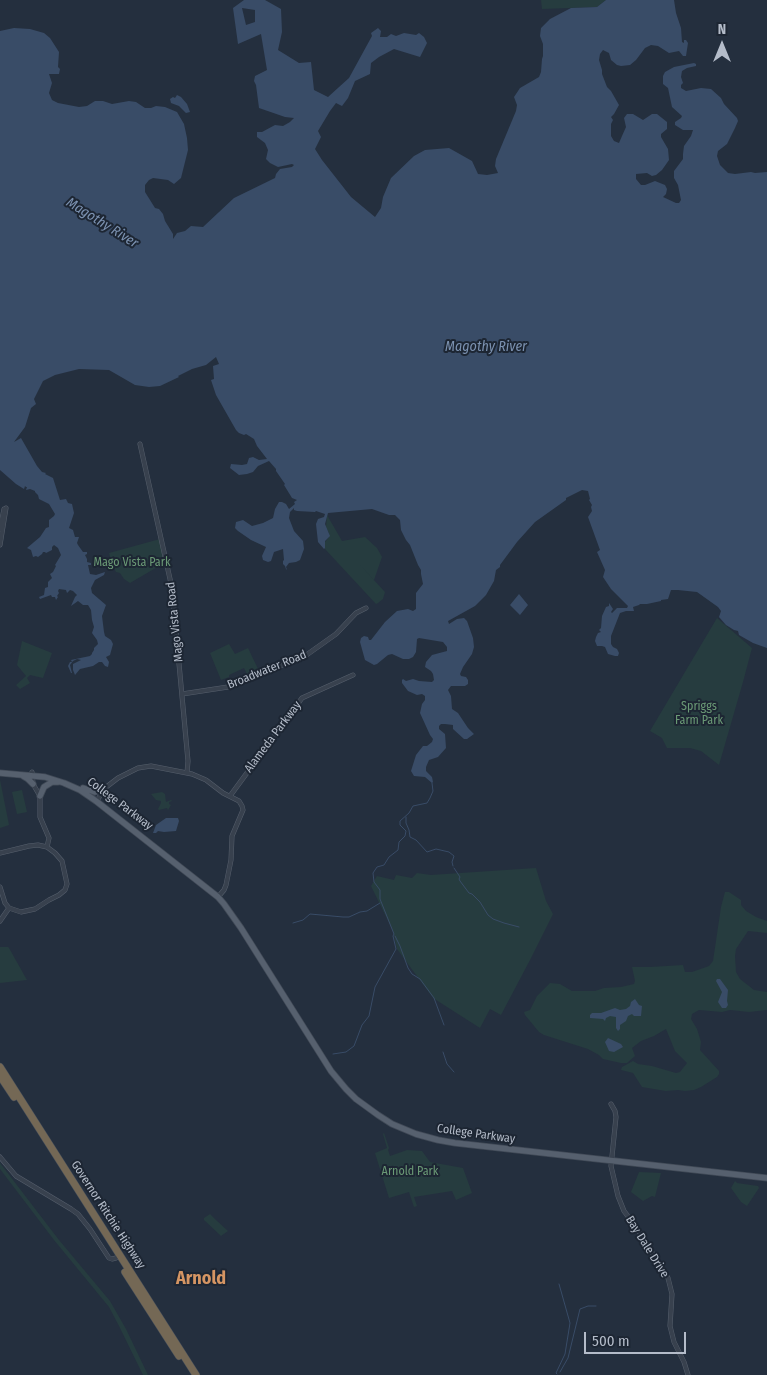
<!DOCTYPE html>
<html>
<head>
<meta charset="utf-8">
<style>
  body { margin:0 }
  #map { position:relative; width:767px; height:1375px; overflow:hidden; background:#242f3e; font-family:"Fira Sans Condensed",sans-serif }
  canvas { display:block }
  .north { position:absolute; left:697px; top:20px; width:50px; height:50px; -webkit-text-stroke:4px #1d2633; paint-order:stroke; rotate:0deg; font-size:14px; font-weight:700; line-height:20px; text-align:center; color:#b4bcc9 }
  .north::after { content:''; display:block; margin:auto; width:18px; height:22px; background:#b4bcc9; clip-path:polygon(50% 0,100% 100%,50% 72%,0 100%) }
  .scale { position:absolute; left:584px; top:1332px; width:102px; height:22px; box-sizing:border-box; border:2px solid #b4bcc9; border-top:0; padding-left:6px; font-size:15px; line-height:18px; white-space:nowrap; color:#b4bcc9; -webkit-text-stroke:4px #1d2633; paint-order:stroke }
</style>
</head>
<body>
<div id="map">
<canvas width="767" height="1375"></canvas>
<div class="north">N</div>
<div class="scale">500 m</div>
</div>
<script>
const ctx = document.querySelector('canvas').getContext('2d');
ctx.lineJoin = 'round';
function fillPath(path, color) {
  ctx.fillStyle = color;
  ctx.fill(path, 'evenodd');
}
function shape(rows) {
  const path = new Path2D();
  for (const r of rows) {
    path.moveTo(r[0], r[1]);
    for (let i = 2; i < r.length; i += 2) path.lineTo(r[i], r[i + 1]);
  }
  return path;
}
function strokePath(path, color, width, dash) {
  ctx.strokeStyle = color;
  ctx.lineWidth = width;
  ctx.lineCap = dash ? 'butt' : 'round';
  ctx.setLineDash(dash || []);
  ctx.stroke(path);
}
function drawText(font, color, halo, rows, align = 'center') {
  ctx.font = font + ' "Fira Sans Condensed",sans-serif';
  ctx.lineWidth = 4;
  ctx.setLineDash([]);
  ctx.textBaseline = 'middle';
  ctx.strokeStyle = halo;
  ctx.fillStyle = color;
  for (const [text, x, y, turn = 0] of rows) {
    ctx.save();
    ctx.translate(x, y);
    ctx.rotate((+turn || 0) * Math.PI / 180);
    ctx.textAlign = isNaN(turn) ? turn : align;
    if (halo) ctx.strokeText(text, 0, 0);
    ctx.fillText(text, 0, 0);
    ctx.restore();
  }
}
const green = shape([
  [541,0,606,0,597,7,542,9],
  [327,515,342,541,365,537,377,548,382,557,374,580,359,564,385,592,383,599,378,603,376,604,325,549,325,542,329,537,329,533,326,527],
  [160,539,166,562,130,583,124,579,120,573,116,572,112,564,109,553],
  [717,618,752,648,743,682,719,765,701,751,690,748,667,748,662,738,650,731],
  [22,641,52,653,43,678,30,675,27,678,30,683,20,689,16,685,26,676,17,665],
  [229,644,235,654,248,648,260,673,249,678,244,668,229,675,229,677,221,680,210,653],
  [0,780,9,825,0,828],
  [22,790,27,812,17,814,12,792],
  [162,792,165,794,166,802,171,800,172,801,169,802,169,804,171,805,168,810,167,808,159,810,158,809,161,803,161,801,156,800,151,794],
  [536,868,546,901,553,914,530,960,501,1015,490,1009,480,1028,433,998,397,949,393,931,371,886,377,876,394,880,396,875,412,878,417,873,431,875],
  [725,892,729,892,741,900,741,905,746,911,756,917,767,921,767,933,748,931,736,949,735,956,736,972,740,979,754,990,767,992,767,1010,749,1012,730,1010,722,1012,699,1010,692,1014,691,1019,697,1029,701,1042,700,1050,719,1071,719,1074,717,1077,701,1087,694,1090,685,1091,678,1090,666,1091,642,1087,633,1073,621,1070,622,1067,633,1061,638,1064,652,1066,676,1073,680,1072,687,1063,675,1051,666,1029,654,1036,641,1041,632,1048,635,1056,627,1063,621,1063,603,1059,599,1055,588,1049,544,1035,539,1032,525,1015,524,1012,530,1010,537,996,550,983,560,984,572,991,595,991,604,988,621,987,634,984,635,981,632,967,650,967,683,965,685,972,692,972,709,966,713,961,721,907],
  [0,947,8,947,9,948,27,980,0,983],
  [384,1133,389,1148,388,1150,390,1156,407,1150,422,1151,430,1162,463,1168,472,1193,456,1200,452,1191,414,1197,417,1206,414,1207,409,1192,389,1198,375,1153,387,1148,383,1134],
  [0,1163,59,1240,110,1301,126,1329,148,1375,143,1375,119,1326,109,1307,54,1240,0,1169],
  [639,1172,661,1173,655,1197,652,1196,643,1201,631,1192],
  [735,1181,737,1183,758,1186,759,1188,747,1206,741,1202,731,1188],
  [210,1214,216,1220,228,1231,221,1236,220,1235,204,1220,204,1218]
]);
const water = shape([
  [244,0,265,0,281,9,282,32,278,50,299,63,311,62,314,90,328,97,349,78,372,36,371,33,378,28,381,31,380,37,387,37,391,34,396,36,404,33,416,35,419,33,424,37,427,43,420,57,394,49,379,57,371,63,370,74,355,81,348,98,342,106,336,103,330,111,318,131,321,137,315,149,322,160,351,197,375,217,381,208,383,197,391,178,414,156,425,150,449,148,472,161,478,174,487,175,498,173,495,166,496,159,516,111,517,105,514,97,520,88,539,77,541,72,542,59,543,56,543,44,540,36,541,28,550,19,571,8,597,7,606,0,674,0,676,13,681,28,682,42,684,43,684,40,686,40,688,43,686,56,683,56,679,51,669,53,658,46,651,45,645,48,636,60,630,65,621,66,617,65,611,60,609,53,603,50,600,54,599,60,602,70,602,74,607,87,611,91,619,105,614,114,611,117,613,120,611,124,611,136,614,141,619,143,622,136,626,127,624,118,627,114,633,114,643,120,652,114,657,114,667,122,667,129,661,134,661,137,668,149,669,160,662,170,656,175,652,176,647,173,636,174,636,179,641,185,645,185,655,181,665,185,667,189,666,194,663,197,676,203,679,203,681,200,678,185,674,178,674,171,683,159,683,154,684,146,691,136,693,130,683,130,675,125,675,122,681,118,682,116,672,107,668,88,663,84,663,76,665,72,674,67,694,63,696,64,696,66,687,68,682,71,681,77,683,83,681,85,681,88,686,91,701,88,711,89,721,98,724,104,737,118,738,121,735,128,727,144,718,151,717,156,720,165,728,173,735,174,751,172,755,173,767,172,767,648,753,643,739,635,738,631,734,630,726,625,719,617,721,611,718,607,697,592,678,590,671,590,668,599,661,600,661,601,647,604,640,604,639,605,633,607,634,611,626,611,620,613,611,636,611,644,613,647,617,649,619,653,618,656,615,656,608,654,605,647,602,646,597,646,595,641,596,637,598,633,601,632,599,630,601,628,602,616,606,607,609,606,609,603,613,609,611,612,612,613,617,608,627,608,628,606,611,589,603,577,605,570,597,552,600,550,588,517,592,511,591,507,592,505,589,500,590,499,588,491,582,490,566,498,566,500,535,522,517,542,500,565,500,567,496,570,494,581,486,595,475,606,448,621,449,624,457,619,464,618,467,621,473,638,474,647,472,654,463,667,460,674,461,676,466,677,468,680,468,684,465,686,451,686,448,690,451,696,452,709,458,713,468,728,474,734,467,739,464,739,453,729,453,725,445,724,441,724,439,726,439,729,445,734,446,748,438,757,429,760,426,767,426,771,432,777,433,782,432,783,425,777,414,776,411,771,416,755,423,746,427,746,432,742,433,739,430,735,420,713,422,704,425,700,425,696,422,694,417,695,408,691,402,683,402,680,403,679,406,681,413,679,419,681,432,682,434,680,433,674,431,671,425,667,426,662,432,655,447,651,447,647,443,642,419,638,417,639,416,652,413,657,409,659,403,659,392,654,388,655,377,664,374,665,365,660,360,642,361,638,364,636,368,637,369,640,371,640,385,622,397,611,408,609,413,611,416,609,416,593,423,584,421,574,421,570,418,565,410,545,406,540,401,530,400,520,395,515,389,515,372,509,328,513,325,524,330,536,325,541,325,548,324,549,318,542,316,524,318,519,324,517,325,514,316,511,315,512,297,511,294,510,294,508,290,512,289,518,294,531,303,541,304,549,300,560,296,562,289,563,286,567,287,570,286,569,285,566,283,564,283,561,284,560,283,549,274,552,271,561,268,562,263,560,262,556,266,547,251,540,238,531,235,528,236,522,243,520,252,526,263,523,273,518,275,509,279,502,282,502,286,504,289,509,295,504,294,502,297,500,292,498,284,485,285,484,276,471,276,469,269,461,258,466,253,472,247,474,239,475,230,468,231,464,242,465,247,464,249,458,253,457,259,460,267,459,257,446,254,439,246,434,244,435,239,433,236,430,216,395,211,380,214,379,213,366,219,364,216,357,206,365,192,369,178,376,179,377,160,386,149,387,135,385,109,370,79,369,55,375,43,381,34,399,36,404,31,408,25,427,14,442,21,438,37,466,42,472,46,473,45,474,53,478,60,500,66,499,68,503,72,504,74,513,69,528,73,530,75,537,79,537,77,543,78,545,83,552,87,552,87,554,85,555,87,559,87,562,91,563,91,565,88,565,90,574,96,575,105,572,104,575,95,580,91,588,92,593,106,605,102,616,104,632,105,636,111,640,113,644,110,655,106,657,109,662,108,667,105,666,102,662,99,662,93,666,80,669,75,675,73,670,73,664,81,660,77,659,73,661,70,665,72,673,71,673,68,666,70,662,72,662,71,660,90,656,92,654,92,653,94,650,94,648,98,644,97,640,92,633,94,627,92,620,91,610,88,605,83,605,78,601,71,606,75,597,77,595,73,591,70,590,67,593,66,590,59,589,58,591,59,593,57,596,58,597,56,600,55,597,52,597,51,595,40,599,39,597,44,595,45,588,48,587,48,582,52,578,50,574,53,572,56,566,55,565,61,555,58,548,54,545,52,547,52,550,46,553,45,552,43,552,42,554,38,557,36,556,33,557,31,550,27,548,40,537,46,528,49,527,49,520,54,516,55,514,49,504,39,499,38,495,35,492,35,491,30,489,26,490,27,487,26,487,25,486,24,489,16,484,0,470,0,31,14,28,30,29,44,33,50,38,59,52,58,67,60,69,59,74,49,74,52,83,49,93,52,100,58,103,79,107,87,106,95,101,103,101,112,104,129,101,136,102,145,108,151,108,156,106,165,107,177,112,184,124,187,138,188,150,181,178,174,184,168,180,153,178,149,180,145,185,145,192,155,208,159,209,163,214,165,221,173,234,173,239,177,233,185,231,191,226,203,227,234,198,275,178,276,174,280,169,292,167,294,165,292,164,278,167,270,163,266,159,268,150,265,143,257,137,257,132,262,132,275,125,283,126,290,122,294,118,285,117,259,108,256,85,254,81,255,76,267,70,261,34,238,44,233,8],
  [242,8,255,10,255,22,246,25],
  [177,95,181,97,187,104,190,112,186,113,179,106,171,103,170,99,173,97,175,98],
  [519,594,528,605,520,615,510,605],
  [166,818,178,818,179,821,176,831,164,832,158,831,156,833,153,833,156,825],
  [717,979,720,979,728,990,727,1001,728,1005,726,1008,722,1008,718,1002,722,992,716,981],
  [635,999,639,1005,642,1006,641,1016,634,1016,632,1014,628,1016,626,1021,620,1025,620,1029,618,1031,616,1028,616,1017,610,1016,606,1018,605,1021,603,1019,590,1018,590,1015,592,1013,601,1013,615,1008,620,1010,626,1009,630,1006,631,1002],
  [608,1038,621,1044,623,1047,614,1052,609,1051,605,1042]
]);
const stream = shape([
  [406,817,406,823,409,830,410,837,416,840,427,852,436,849,449,852,454,856,452,862,453,866],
  [454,868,460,877,459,879,460,881,469,893,472,894,480,902,488,915,493,919,504,923,519,927],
  [293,923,303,920,310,914,343,917,349,917,360,912,367,911,380,903],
  [395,936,400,946,408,968,412,974,420,979,434,998,444,1025],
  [443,1052,447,1064,454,1072],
  [333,1054,346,1052,354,1046,362,1025,369,1016,375,987,396,949,393,936,394,934,380,899,380,890,374,882,373,873,377,867,384,865,389,857,398,850,399,842,405,836,406,831,400,825,400,821,409,813,413,806,427,803,430,798,433,791,432,783],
  [560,1372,568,1358,580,1309,588,1306,596,1306],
  [557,1374,556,1373,565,1354,570,1323,559,1284]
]);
const minor = shape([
  [140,444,172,588,188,761,187,773],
  [0,529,4,509],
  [0,545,6,508],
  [182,694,228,687,305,656,336,634,356,613,366,608],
  [32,772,33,784,40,796,40,817,49,838,47,847],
  [230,796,302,698,353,675],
  [98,799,105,788,118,778,138,768,151,766,192,774,206,780,223,793,239,801,242,806,243,810,232,836,231,860,226,885,224,890,218,897],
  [0,853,29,846,38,845,47,847,55,853,62,861,67,884,65,890,59,895,49,900,35,909,21,912,9,908,5,903,0,887],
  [0,921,9,908],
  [611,1104,615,1111,616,1117,611,1166,618,1196,624,1211,636,1227,668,1278,672,1294,670,1326,674,1342,684,1362,688,1375],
  [0,1157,16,1176,71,1209,78,1214,90,1229,109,1258,112,1259,116,1258]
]);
const major = shape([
  [0,773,45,777,64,783,80,790,96,801,218,897,224,904,241,928,331,1071,346,1089,356,1099,378,1115,392,1124,416,1134,438,1140,455,1143,767,1178],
  [23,776,28,779,33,784],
  [83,788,95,792,104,789],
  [40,796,44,787,52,782,58,782]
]);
const highway = shape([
  [0,1067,196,1375],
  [0,1076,14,1097],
  [125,1272,179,1356]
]);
const parkNames = [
  ["Mago Vista Park",132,563],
  ["Spriggs",699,707],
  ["Farm Park",699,721],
  ["Arnold Park",410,1172]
];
const streetNames = [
  ["Mago Vista Road",175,622,-96],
  ["Broadwater Road",267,670,-22],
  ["Alameda Parkway",273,737,-53],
  ["College Parkway",120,804,37],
  ["College Parkway",476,1134,8],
  ["Governor Ritchie Highway",108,1215,57],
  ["Bay Dale Drive",647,1247,58]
];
const waterNames = [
  ["Magothy River",102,223,32],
  ["Magothy River",486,347]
];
const districtNames = [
  ["Arnold",201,1279]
];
fillPath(green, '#263c3f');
fillPath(water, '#394c67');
strokePath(stream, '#394c67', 1);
strokePath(minor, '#565f6c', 5);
strokePath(major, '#414a57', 7);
strokePath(highway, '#434c59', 8);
strokePath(minor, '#38414e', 4);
strokePath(major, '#56606e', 5.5);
strokePath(highway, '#746855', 7);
drawText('12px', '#6b9a76', '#1d2633', parkNames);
drawText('12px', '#b4bcc9', '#1d2633', streetNames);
drawText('italic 14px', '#7c92b1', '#1d2633', waterNames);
drawText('bold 18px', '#d59563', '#1d2633', districtNames);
</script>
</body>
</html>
